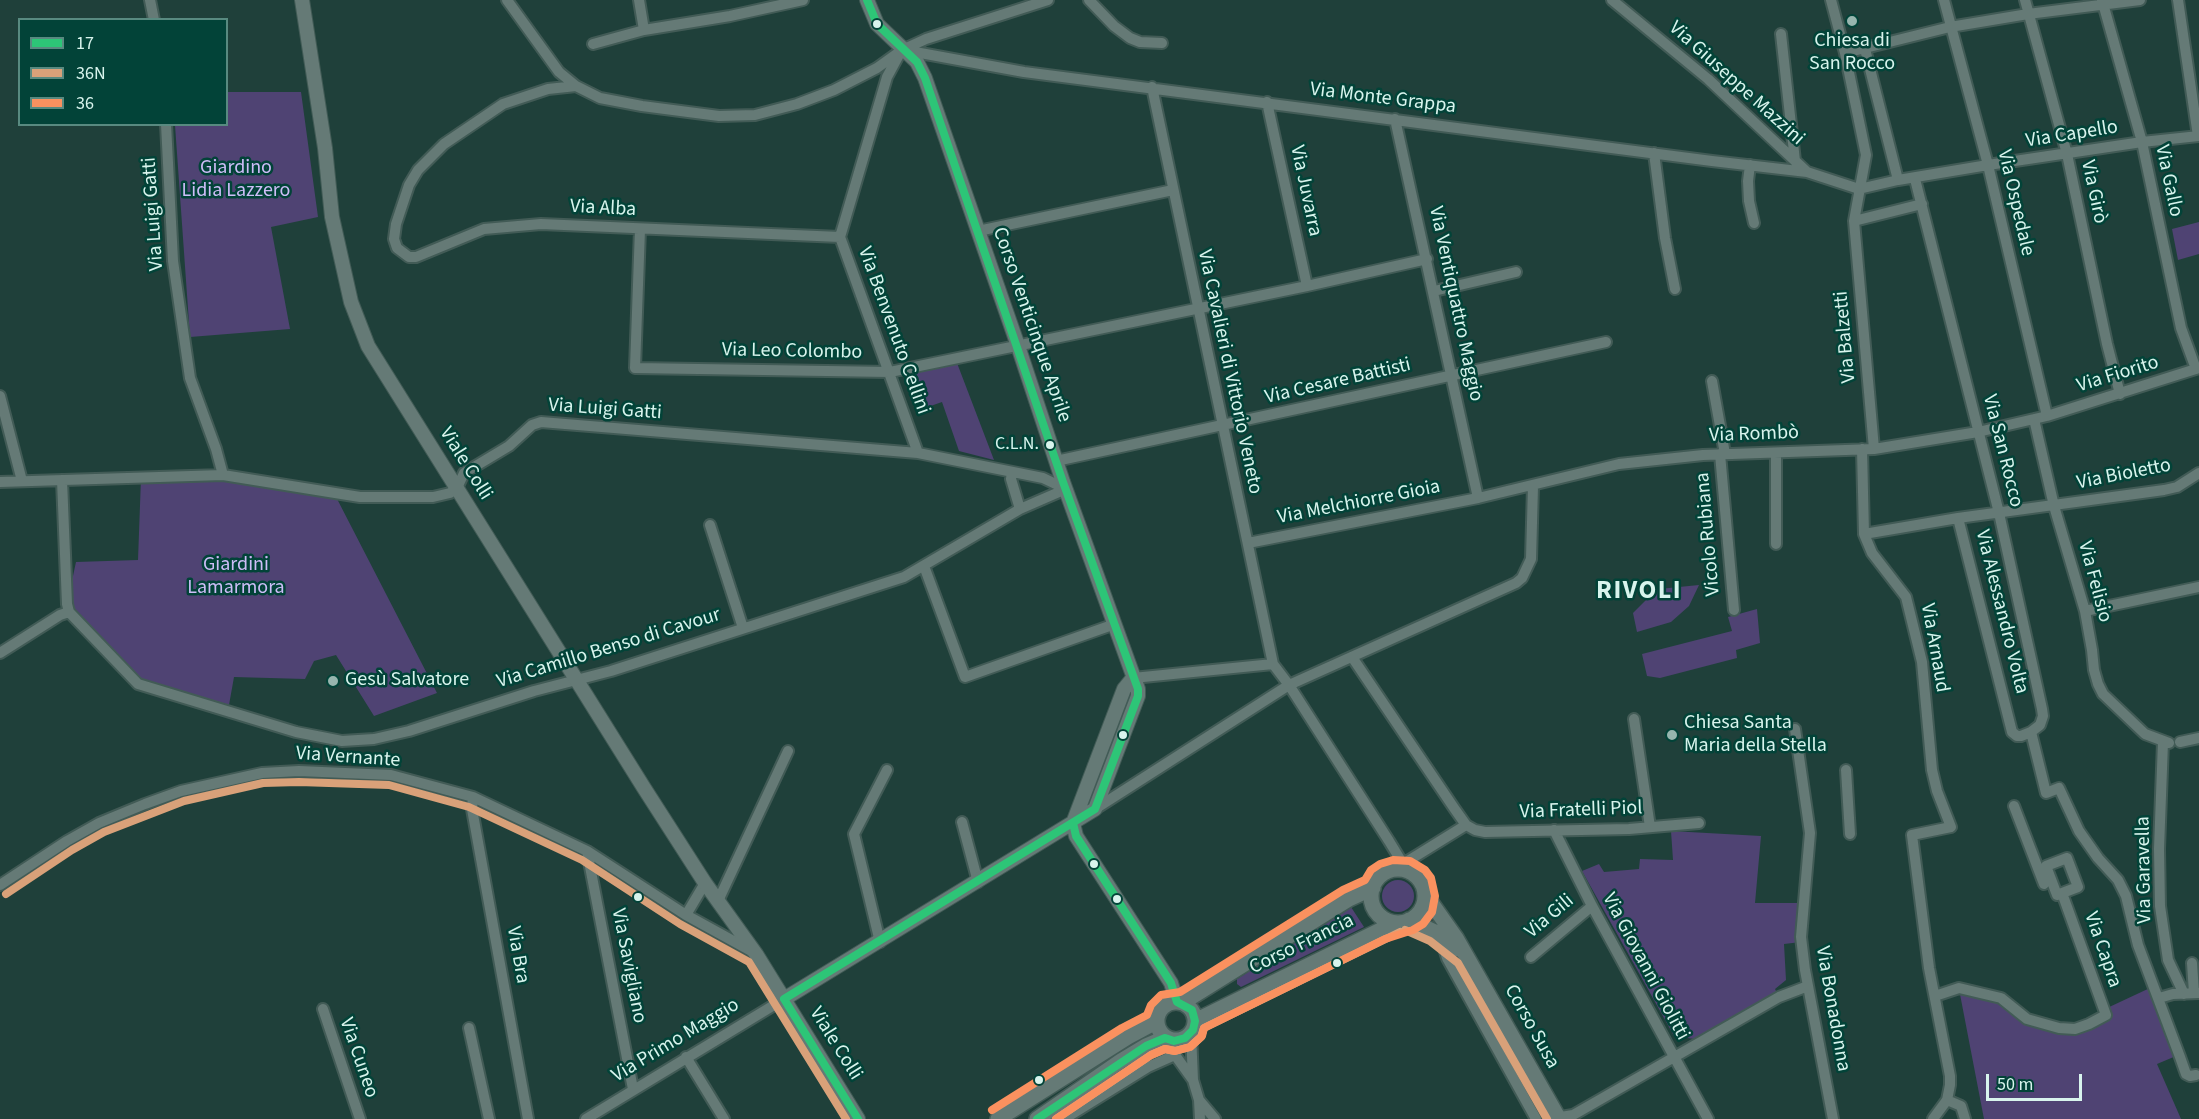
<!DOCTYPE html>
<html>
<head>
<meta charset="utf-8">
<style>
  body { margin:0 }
  #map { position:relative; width:2199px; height:1119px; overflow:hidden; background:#1f403a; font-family:"Source Sans 3",sans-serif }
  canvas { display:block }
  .legend { position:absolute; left:18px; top:18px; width:210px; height:108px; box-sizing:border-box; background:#024338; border:2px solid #588a80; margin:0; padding:8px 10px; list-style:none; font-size:18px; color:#d8f4ed }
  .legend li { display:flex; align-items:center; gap:12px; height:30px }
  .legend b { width:30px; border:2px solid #588a80 }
  .scale { position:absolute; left:1986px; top:1074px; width:96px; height:27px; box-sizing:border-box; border:3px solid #d8f4ed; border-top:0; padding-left:8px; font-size:18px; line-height:21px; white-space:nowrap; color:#d8f4ed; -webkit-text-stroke:4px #024338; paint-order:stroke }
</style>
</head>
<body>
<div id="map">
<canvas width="2199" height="1119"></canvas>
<ul class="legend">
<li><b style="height:8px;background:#2dc577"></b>17</li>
<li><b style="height:8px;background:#d9a179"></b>36N</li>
<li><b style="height:8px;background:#fa915f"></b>36</li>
</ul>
<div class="scale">50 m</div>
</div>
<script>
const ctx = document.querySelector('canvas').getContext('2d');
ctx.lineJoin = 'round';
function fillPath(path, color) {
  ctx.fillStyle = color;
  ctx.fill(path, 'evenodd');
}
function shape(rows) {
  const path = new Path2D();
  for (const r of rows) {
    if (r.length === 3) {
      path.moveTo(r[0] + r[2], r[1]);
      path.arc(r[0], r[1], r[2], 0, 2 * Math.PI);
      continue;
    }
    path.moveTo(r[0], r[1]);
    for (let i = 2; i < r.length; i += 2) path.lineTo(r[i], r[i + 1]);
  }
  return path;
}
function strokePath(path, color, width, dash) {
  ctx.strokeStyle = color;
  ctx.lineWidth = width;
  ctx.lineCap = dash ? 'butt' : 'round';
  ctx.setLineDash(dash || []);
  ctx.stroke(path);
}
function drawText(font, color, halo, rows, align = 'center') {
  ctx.font = font + ' "Source Sans 3",sans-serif';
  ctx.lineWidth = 5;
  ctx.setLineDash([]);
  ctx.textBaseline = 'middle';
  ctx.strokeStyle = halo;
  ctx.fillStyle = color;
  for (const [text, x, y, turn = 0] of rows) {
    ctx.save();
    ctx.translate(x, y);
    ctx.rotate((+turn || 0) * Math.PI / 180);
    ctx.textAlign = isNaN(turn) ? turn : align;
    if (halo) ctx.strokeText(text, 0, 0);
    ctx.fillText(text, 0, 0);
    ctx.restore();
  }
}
const green = shape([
  [227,92,301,92,318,217,271,227,290,329,190,337,175,125,226,124],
  [2199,222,2199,254,2178,260,2172,229],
  [957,363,994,460,959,451,942,402,922,409,909,374],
  [223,475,334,493,437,693,374,716,336,655,314,661,305,679,234,677,229,705,134,680,67,604,76,562,138,560,141,478],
  [1699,585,1689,606,1671,622,1637,632,1633,613,1649,597,1649,590],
  [1757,609,1760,643,1736,650,1737,658,1660,678,1647,676,1642,654,1732,631,1728,617],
  [1671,831,1761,836,1755,903,1801,903,1801,942,1784,944,1786,980,1775,989,1779,997,1701,1040,1674,1036,1582,871,1599,864,1604,872,1639,869,1640,859,1673,860],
  [1398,896,16],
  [1351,907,1364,927,1241,987,1237,984,1237,979],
  [2152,987,2176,1056,2157,1064,2181,1119,1984,1119,1959,989,2000,999,2026,1019,2076,1030,2105,1009]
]);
const minor = shape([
  [150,0,154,20],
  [507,0,559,72,576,86,600,98,642,106,719,116,755,115,797,104,834,90,877,68,902,50,926,39,1048,0],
  [639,0,644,30],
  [1089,0,1114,26,1130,38,1140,42,1162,43],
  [1612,0,1708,79,1807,172],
  [1831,0,1845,53,1866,155,1854,221,1874,449],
  [1944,0,1988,165,2047,416],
  [2025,0,2067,154,2107,344,2120,394],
  [2102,0,2142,142,2181,328,2196,369],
  [2178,0,2198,136],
  [1781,34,1795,161],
  [593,44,644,30,730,16,803,0],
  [1865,49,1898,180],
  [904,50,1024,72,1712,161,1807,172,1859,189,1898,180,1988,165,2142,142,2199,136],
  [900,53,887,77,840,237,918,453],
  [1845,53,1950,27,2028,14,2140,0],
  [576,86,548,89,503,104,444,144,418,170,409,185,396,224,394,239,397,248,409,257,416,257,484,229,541,224,840,237],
  [1152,87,1273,664,1289,685,1389,841,1403,864,1403,870],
  [1267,102,1307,286],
  [1395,119,1478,498],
  [166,124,173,261,190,378,216,449,223,475],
  [1654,153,1665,238,1675,289],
  [1750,165,1748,181,1749,201,1754,223],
  [1915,179,1999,513,2042,709,2043,716,2040,725,2031,732,2021,736,2017,736,2012,732,1958,518],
  [1854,221,1922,204],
  [640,229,635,368,890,372,1307,286,1427,259],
  [978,231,1173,190],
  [1434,291,1516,272],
  [1712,381,1725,454],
  [0,396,22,481],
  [2034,419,2054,506,2085,611,2092,650,2094,670,2098,684,2103,694,2145,734,2169,743],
  [1862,449,1864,534,1872,553,1906,597,1922,662,1932,770,1937,791,1951,827,1912,835,1929,968,1950,1076,1950,1085,1947,1100],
  [1720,454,1734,610],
  [1056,461,1606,342],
  [1012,472,1011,479,1020,509],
  [62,480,67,604,69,612,138,684,296,732,342,741,374,739,409,731,534,691,611,671,904,577,1020,509,1066,489],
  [0,482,223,475,360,497,433,497,450,493,457,488,464,473,509,446,532,425,541,422,918,453,1043,478,1066,489],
  [710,525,743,628],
  [1864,534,1958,518,2164,490,2177,487,2199,473],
  [1248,543,1478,498,1619,464,1703,455,1874,449,1978,432,2047,416,2199,368],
  [1776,544,1776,453],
  [924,566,965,677,1115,624],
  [2085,611,2199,587],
  [0,653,60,615,69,612],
  [1352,657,1454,808,1466,825,1475,830,1485,832,1629,829,1699,823],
  [1133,678,1273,664],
  [1634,719,1650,827],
  [1795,729,1810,833,1801,937,1805,970,1833,1119],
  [2031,732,2046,793,2059,788,2079,831,2098,858,2118,880,2126,896,2138,945,2180,1057,2186,1074,2190,1076,2196,1075],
  [2163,742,2159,849,2160,906,2168,960,2184,994],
  [2180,742,2199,738],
  [1846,770,1850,834],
  [473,797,472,809,528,1119],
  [2014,806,2044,884],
  [1095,809,1289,685,1516,583,1522,578,1531,559,1533,486],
  [962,822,978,882],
  [1554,830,1592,906,1708,1119],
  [587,851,633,1089],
  [2067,858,2078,887,2057,895,2046,866,2067,858],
  [1403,864,1466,825],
  [0,885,67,841,99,823,145,804,181,791,262,773,299,771,391,775,473,797,587,851,686,915,755,953],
  [718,901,788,751],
  [686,915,705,883],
  [1440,936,1447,958,1536,1119],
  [880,942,854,834,887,770],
  [1531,957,1592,906],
  [2192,963,2194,993],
  [1935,996,1959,988,2001,998,2027,1019,2059,1028,2075,1029,2089,1024,2106,1015,2062,893],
  [2159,998,2173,994,2199,993],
  [323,1009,360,1119],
  [469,1028,489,1119],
  [1191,1033,1193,1080,1199,1100,1200,1119],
  [1171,1040,1175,1055,1193,1080],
  [686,1057,724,1119],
  [1199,1100,1215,1119],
  [586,1119,784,999],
  [1064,1119,1148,1067,1175,1055],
  [1549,1119,1573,1115,1779,997,1808,986],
  [1933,1119,1947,1100,1961,1106,1965,1119]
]);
const tertiary = shape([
  [302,0,325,148,332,217,351,302,368,346,644,788,705,883,756,954,858,1119],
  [1073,823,1076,836,1171,983,1177,1002],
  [1073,823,1124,689,1133,678],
  [784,999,1095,809,1138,696,1138,689,1063,482,1016,340,925,78,917,62,877,24,867,0]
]);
const secondary = shape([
  [1398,896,27],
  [1425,894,1456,938,1559,1119],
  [1409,920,1435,932,1458,949],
  [1176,1021,19],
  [1182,1003,1349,899,1373,888],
  [1195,1021,1395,923],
  [998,1119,1128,1037,1156,1022],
  [1037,1119,1121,1061,1146,1046,1165,1038]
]);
const bus1 = shape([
  [858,1119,784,999,1095,809,1138,696,1138,689,1063,482,925,78,917,62,877,24,867,0],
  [1037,1119,1146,1046,1165,1038,1174,1041,1185,1038,1193,1030,1195,1021,1192,1010,1177,1002,1171,983,1076,836,1073,823]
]);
const bus2 = shape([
  [6,894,72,850,104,832,184,801,263,783,299,782,389,785,469,807,582,860,680,924,749,962,846,1119],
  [1405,930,1430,941,1458,963,1547,1119],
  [1056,1119,1151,1055,1165,1049,1175,1051,1190,1047,1201,1037,1204,1028,1400,932]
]);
const bus3 = shape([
  [992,1110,1122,1028,1147,1015,1151,1005,1161,995,1180,992,1343,890,1365,880,1371,870,1380,864,1393,860,1410,861,1425,870,1431,878,1435,896,1432,912,1423,924,1413,930,1385,939,1204,1028,1202,1036,1190,1047,1175,1051,1165,1049,1151,1055,1056,1119]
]);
const markers = [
  [1852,21,6,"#97b5ae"],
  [877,24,5,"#d8f4ed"],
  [1050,445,5,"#d8f4ed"],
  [333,681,6,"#97b5ae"],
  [1123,735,5,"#d8f4ed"],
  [1672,735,6,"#97b5ae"],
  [1094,864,5,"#d8f4ed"],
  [638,897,5,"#d8f4ed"],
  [1117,899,5,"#d8f4ed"],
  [1337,963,5,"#d8f4ed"],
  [1039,1080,5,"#d8f4ed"]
];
const busNames = [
  ["C.L.N.",1039,445]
];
const poiNames = [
  ["Chiesa di",1852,42,"center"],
  ["San Rocco",1852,65,"center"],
  ["Gesù Salvatore",345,681],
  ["Chiesa Santa",1684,724],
  ["Maria della Stella",1684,747]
];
const streetNames = [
  ["Via Giuseppe Mazzini",1736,84,42],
  ["Via Monte Grappa",1383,99,7],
  ["Via Capello",2072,135,-9],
  ["Via Gallo",2168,181,78],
  ["Via Juvarra",1305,191,78],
  ["Via Girò",2093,192,78],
  ["Via Ospedale",2015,203,77],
  ["Via Alba",603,209,3],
  ["Via Luigi Gatti",154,214,-94],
  ["Via Ventiquattro Maggio",1455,304,78],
  ["Corso Venticinque Aprile",1031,325,71],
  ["Via Benvenuto Cellini",893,331,70],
  ["Via Balzetti",1846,337,-95],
  ["Via Leo Colombo",792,352,1],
  ["Via Cavalieri di Vittorio Veneto",1229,372,78],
  ["Via Fiorito",2118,375,-17],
  ["Via Cesare Battisti",1338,382,-13],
  ["Via Luigi Gatti",605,410,4],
  ["Via Rombò",1754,435,-2],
  ["Via San Rocco",2002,451,76],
  ["Viale Colli",465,464,58],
  ["Via Bioletto",2124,475,-11],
  ["Via Melchiorre Gioia",1359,503,-11],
  ["Vicolo Rubiana",1709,534,-95],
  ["Via Felisio",2094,582,75],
  ["Via Alessandro Volta",2001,612,76],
  ["Via Arnaud",1934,648,80],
  ["Via Camillo Benso di Cavour",609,649,-17],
  ["Via Vernante",348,758,4],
  ["Via Fratelli Piol",1581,811,-2],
  ["Via Garavella",2145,870,-91],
  ["Via Gili",1550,917,-40],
  ["Corso Francia",1302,945,-26],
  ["Via Capra",2102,950,71],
  ["Via Bra",517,955,80],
  ["Via Savigliano",628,966,79],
  ["Via Giovanni Giolitti",1645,967,62],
  ["Via Bonadonna",1832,1009,80],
  ["Corso Susa",1531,1027,61],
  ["Via Primo Maggio",676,1041,-31],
  ["Viale Colli",835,1044,58],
  ["Via Cuneo",358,1058,71]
];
const parkNames = [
  ["Giardino",236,169],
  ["Lidia Lazzero",236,192],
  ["Giardini",236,566],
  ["Lamarmora",236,589]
];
const districtNames = [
  ["RIVOLI",1639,592]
];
fillPath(green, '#4f4373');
strokePath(minor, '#425b56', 14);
strokePath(tertiary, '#425b56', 16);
strokePath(secondary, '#425b56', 18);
strokePath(minor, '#657a76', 10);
strokePath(tertiary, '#657a76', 14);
strokePath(secondary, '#657a76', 15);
strokePath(bus1, '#2dc577', 8);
strokePath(bus2, '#d9a179', 8);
strokePath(bus3, '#fa915f', 8);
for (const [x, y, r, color] of markers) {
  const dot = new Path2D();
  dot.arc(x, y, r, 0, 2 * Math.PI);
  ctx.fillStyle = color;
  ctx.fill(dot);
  strokePath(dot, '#024338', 2);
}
drawText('18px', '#d8f4ed', '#024338', busNames, 'right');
drawText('20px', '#d8f4ed', '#024338', poiNames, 'left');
drawText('20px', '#d8f4ed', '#024338', streetNames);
drawText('20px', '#cebdf8', '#024338', parkNames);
ctx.letterSpacing = '1.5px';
drawText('bold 26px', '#d8f4ed', '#024338', districtNames);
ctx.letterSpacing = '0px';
</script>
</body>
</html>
